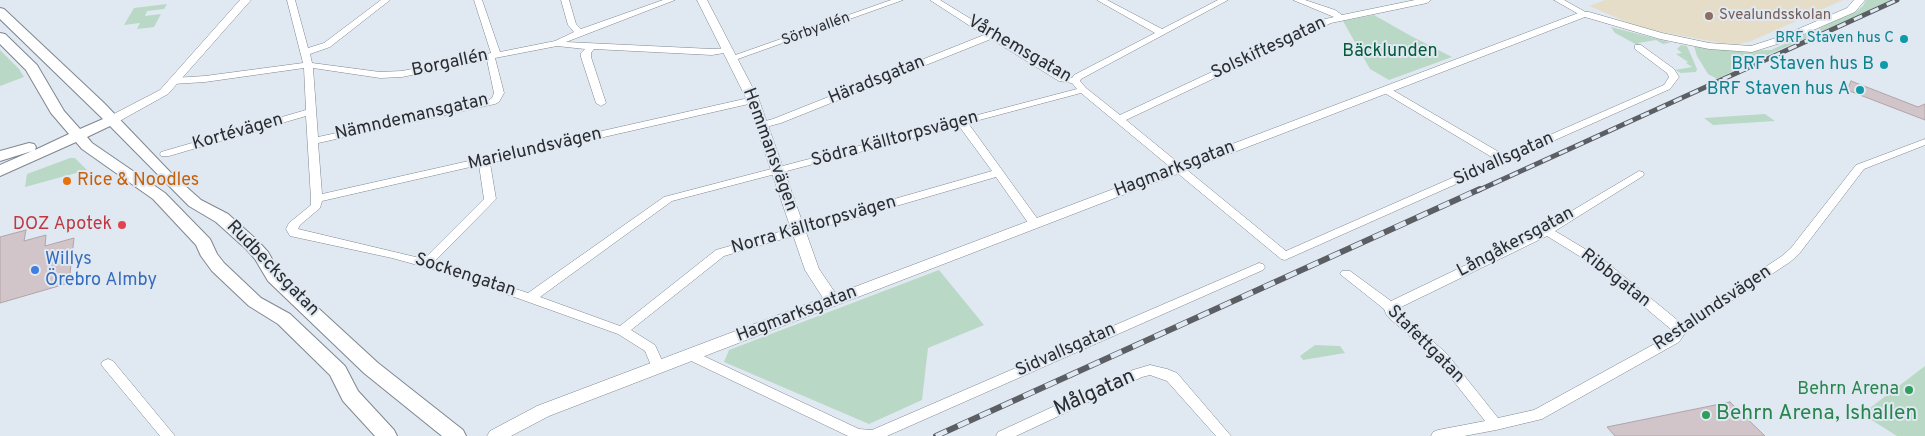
<!DOCTYPE html>
<html>
<head>
<meta charset="utf-8">
<style>
  body { margin:0 }
  canvas { display:block; background:#e0e8f2 }
</style>
</head>
<body>
<canvas width="1925" height="436"></canvas>
<script>
const ctx = document.querySelector('canvas').getContext('2d');
ctx.lineJoin = 'round';
function fillPath(path, color) {
  ctx.fillStyle = color;
  ctx.fill(path, 'evenodd');
}
function shape(rows) {
  const path = new Path2D();
  for (const r of rows) {
    path.moveTo(r[0], r[1]);
    for (let i = 2; i < r.length; i += 2) path.lineTo(r[i], r[i + 1]);
  }
  return path;
}
function strokePath(path, color, width, dash) {
  ctx.strokeStyle = color;
  ctx.lineWidth = width;
  ctx.lineCap = dash ? 'butt' : 'round';
  ctx.setLineDash(dash || []);
  ctx.stroke(path);
}
function drawText(font, color, halo, rows, align = 'center') {
  ctx.font = font + ' Overpass,sans-serif';
  ctx.lineWidth = 4;
  ctx.setLineDash([]);
  ctx.textBaseline = 'middle';
  ctx.strokeStyle = halo;
  ctx.fillStyle = color;
  for (const [text, x, y, turn = 0] of rows) {
    ctx.save();
    ctx.translate(x, y);
    ctx.rotate((+turn || 0) * Math.PI / 180);
    ctx.textAlign = isNaN(turn) ? turn : align;
    if (halo) ctx.strokeText(text, 0, 0);
    ctx.fillText(text, 0, 0);
    ctx.restore();
  }
}
const education = shape([
  [1605,0,1843,0,1749,42,1738,44,1721,43,1656,31,1634,25,1589,6]
]);
const green = shape([
  [1866,0,1893,0,1756,60,1717,79,1708,74,1697,56,1694,46,1741,51,1771,50,1857,11,1863,6],
  [167,4,164,9,147,11,145,16,161,14,154,27,137,29,140,23,124,25,134,8],
  [1374,15,1411,36,1452,57,1389,80,1370,69,1343,21],
  [1611,27,1669,42,1669,43,1663,44,1656,40,1638,43,1640,45,1639,46,1615,33],
  [1681,45,1687,46,1697,69,1696,72,1681,73,1675,70,1692,67,1686,63,1688,62,1676,54,1682,53,1677,49],
  [0,50,19,69,24,77,0,86],
  [1765,114,1775,121,1713,125,1704,118],
  [70,158,75,158,87,170,25,187,27,174],
  [939,270,984,325,928,348,922,400,869,424,724,362,729,350],
  [1315,345,1340,346,1345,353,1303,360,1300,356],
  [1925,366,1925,436,1897,436,1862,414]
]);
const building = shape([
  [1851,81,1918,107,1925,104,1925,120,1847,90,1851,81],
  [26,230,24,241,46,235,45,246,74,238,69,283,0,303,0,237,26,230],
  [1730,402,1765,436,1615,436,1607,427,1730,402]
]);
const minor = shape([
  [287,0,295,0,308,48,324,43,381,0,390,0,330,47,310,54,312,63,380,72,402,71,491,53,474,0,482,0,500,52,555,41,574,32,568,25,561,0,569,0,576,24,581,29,663,0,675,0,566,42,712,49,730,48,730,52,712,55,594,49,591,53,591,57,606,103,601,106,596,103,581,57,581,53,585,49,557,46,495,58,504,93,499,102,495,104,318,143,322,194,753,97,756,98,758,100,756,102,753,103,490,163,496,199,434,262,528,293,664,197,1077,89,1072,83,1059,81,991,39,781,123,762,128,758,127,757,125,758,123,773,119,984,35,930,0,940,0,1065,77,1072,78,1074,75,1155,33,1097,0,1107,0,1162,29,1218,0,1228,0,1081,79,1080,81,1086,88,1120,115,1325,19,1334,17,1293,0,1305,0,1335,10,1342,15,1415,0,1431,0,1427,3,1331,23,1126,120,1286,251,1495,159,1383,92,1383,88,1389,88,1504,155,1664,85,1669,77,1667,73,1635,49,1635,45,1641,45,1674,69,1679,77,1670,89,1285,260,1281,259,1081,93,968,123,1039,221,1041,224,1039,227,1031,227,996,177,724,256,631,330,655,345,665,367,663,370,658,372,653,370,645,351,618,334,450,274,392,258,290,236,286,229,289,223,311,205,311,199,306,116,169,156,161,156,160,154,161,152,306,110,304,68,205,82,173,84,168,81,173,78,205,76,303,63,287,0],
  [487,60,494,93,492,98,489,100,318,137,313,68,380,78,402,77,487,60],
  [959,126,992,171,716,250,620,326,540,297,672,201,959,126],
  [479,165,484,199,424,259,298,229,300,225,320,208,322,201,479,165],
  [891,0,903,0,735,60,732,61,727,58,891,0],
  [1554,0,1564,0,1589,14,1585,17,1582,16,1554,0],
  [1925,139,1925,145,1864,169,1799,254,1790,262,1695,325,1685,333,1679,342,1542,419,1496,430,1464,436,1431,436,1433,432,1438,430,1485,421,1437,360,1387,316,1384,309,1340,274,1342,271,1350,271,1391,301,1543,228,1639,171,1643,172,1644,174,1643,176,1555,231,1605,261,1681,323,1782,256,1791,248,1856,165,1925,139],
  [1547,236,1597,267,1673,331,1669,336,1534,410,1498,418,1447,354,1397,309,1547,236],
  [1259,263,1263,264,1265,267,1263,270,887,436,848,436,685,358,683,355,685,352,690,350,695,352,859,429,872,430,1259,263],
  [108,359,113,361,175,436,160,436,103,367,101,364,103,361,108,359],
  [1150,365,1167,369,1177,373,1231,436,1216,436,1167,381,1150,375,1142,377,1016,436,996,436,998,432,1133,370,1150,365]
]);
const tertiary = shape([
  [240,0,251,0,168,94,116,123,108,123,106,120,108,117,160,90,240,0],
  [697,0,707,0,759,100,819,269,836,294,1581,12,1589,12,1662,33,1709,43,1751,46,1782,36,1847,8,1854,0,1865,0,1855,12,1790,40,1752,52,1709,49,1660,39,1585,17,549,416,511,436,487,436,490,431,537,406,823,298,805,270,747,100,697,0]
]);
const secondary = shape([
  [0,8,4,9,104,103,173,175,201,200,228,214,258,241,268,252,280,273,378,363,463,430,466,436,442,436,364,373,268,281,255,259,246,249,216,222,189,206,110,126,87,137,92,143,165,193,210,239,217,254,224,263,261,298,290,314,345,366,358,391,394,430,397,436,375,436,343,401,330,375,278,324,249,306,212,271,201,256,196,245,153,199,82,149,76,142,0,176,0,165,32,151,0,161,0,151,29,143,34,144,36,147,35,150,69,134,51,113,26,70,0,44,0,33,5,34,37,65,64,111,80,129,103,119,0,19,0,8]
]);
const railFar1 = shape([
  [1477,191,1897,0]
]);
const rail = shape([
  [936,436,1480,189]
]);
const markers = [
  [1709,16,5,"#8d6e63"],
  [1904,39,5,"#0f9aa8"],
  [1884,65,5,"#0f9aa8"],
  [1860,90,5,"#0f9aa8"],
  [67,181,5,"#e8710a"],
  [122,225,5,"#e0444e"],
  [35,270,5,"#3f7fe0"],
  [1909,390,5,"#2e9e5b"],
  [1706,415,5,"#2e9e5b"]
];
const farEducationnames = [
  ["Svealundsskolan",1719,16]
];
const farStreetnames = [
  ["Sörbyallén",816,30,-20]
];
const farCulturenames = [
  ["BRF Staven hus C",1894,39]
];
const streetNames = [
  ["Solskiftesgatan",1269,49,-25],
  ["Vårhemsgatan",1019,50,30],
  ["Borgallén",450,64,-12],
  ["Häradsgatan",877,81,-22],
  ["Nämndemansgatan",412,118,-13],
  ["Kortévägen",238,133,-16],
  ["Södra Källtorpsvägen",895,140,-15],
  ["Marielundsvägen",535,150,-13],
  ["Hemmansvägen",769,150,70],
  ["Sidvallsgatan",1504,160,-24],
  ["Hagmarksgatan",1175,170,-21],
  ["Norra Källtorpsvägen",814,226,-16],
  ["Långåkersgatan",1516,243,-28],
  ["Rudbecksgatan",272,269,46],
  ["Sockengatan",465,276,18],
  ["Ribbgatan",1615,279,38],
  ["Restalundsvägen",1713,309,-34],
  ["Hagmarksgatan",797,315,-21],
  ["Stafettgatan",1425,345,45],
  ["Sidvallsgatan",1066,351,-24]
];
const parkNames = [
  ["Bäcklunden",1390,52]
];
const cultureNames = [
  ["BRF Staven hus B",1874,65],
  ["BRF Staven hus A",1850,90]
];
const foodNames = [
  ["Rice & Noodles",77,181]
];
const healthNames = [
  ["DOZ Apotek",112,225]
];
const shopNames = [
  ["Willys",45,260],
  ["Örebro Almby",45,281]
];
const leisureNames = [
  ["Behrn Arena",1899,390]
];
const nearStreetnames = [
  ["Målgatan",1095,394,-24]
];
const nearLeisurenames = [
  ["Behrn Arena, Ishallen",1716,415]
];
fillPath(education, '#e6ddc8');
fillPath(green, '#b9d9c6');
fillPath(building, '#d2c5c9');
strokePath(building, '#b1a4a8', 1);
strokePath(minor, '#7f8790', 1);
strokePath(tertiary, '#7f8790', 1);
strokePath(secondary, '#7f8790', 2);
fillPath(minor, '#fff');
fillPath(tertiary, '#fff');
fillPath(secondary, '#fff');
strokePath(railFar1, '#5b5f64', 5);
strokePath(rail, '#5b5f64', 6);
strokePath(railFar1, '#e0e8f2', 3, [9]);
strokePath(rail, '#e0e8f2', 4.5, [12]);
for (const [x, y, r, color] of markers) {
  const dot = new Path2D();
  dot.arc(x, y, r, 0, 2 * Math.PI);
  ctx.fillStyle = color;
  ctx.fill(dot);
  strokePath(dot, '#e0e8f2', 2);
}
drawText('15px', '#785e54', '#e0e8f2', farEducationnames, 'left');
drawText('15px', '#2a2d30', '#e0e8f2', farStreetnames);
drawText('15px', '#0d838f', '#e0e8f2', farCulturenames, 'right');
drawText('18px', '#2a2d30', '#e0e8f2', streetNames);
drawText('18px', '#025c39', '#e0e8f2', parkNames);
drawText('18px', '#0d838f', '#e0e8f2', cultureNames, 'right');
drawText('18px', '#c56008', '#e0e8f2', foodNames, 'left');
drawText('18px', '#be3a42', '#e0e8f2', healthNames, 'right');
drawText('18px', '#366cbe', '#e0e8f2', shopNames, 'left');
drawText('18px', '#27864d', '#e0e8f2', leisureNames, 'right');
drawText('21px', '#2a2d30', '#e0e8f2', nearStreetnames);
drawText('21px', '#27864d', '#e0e8f2', nearLeisurenames, 'left');
</script>
</body>
</html>
